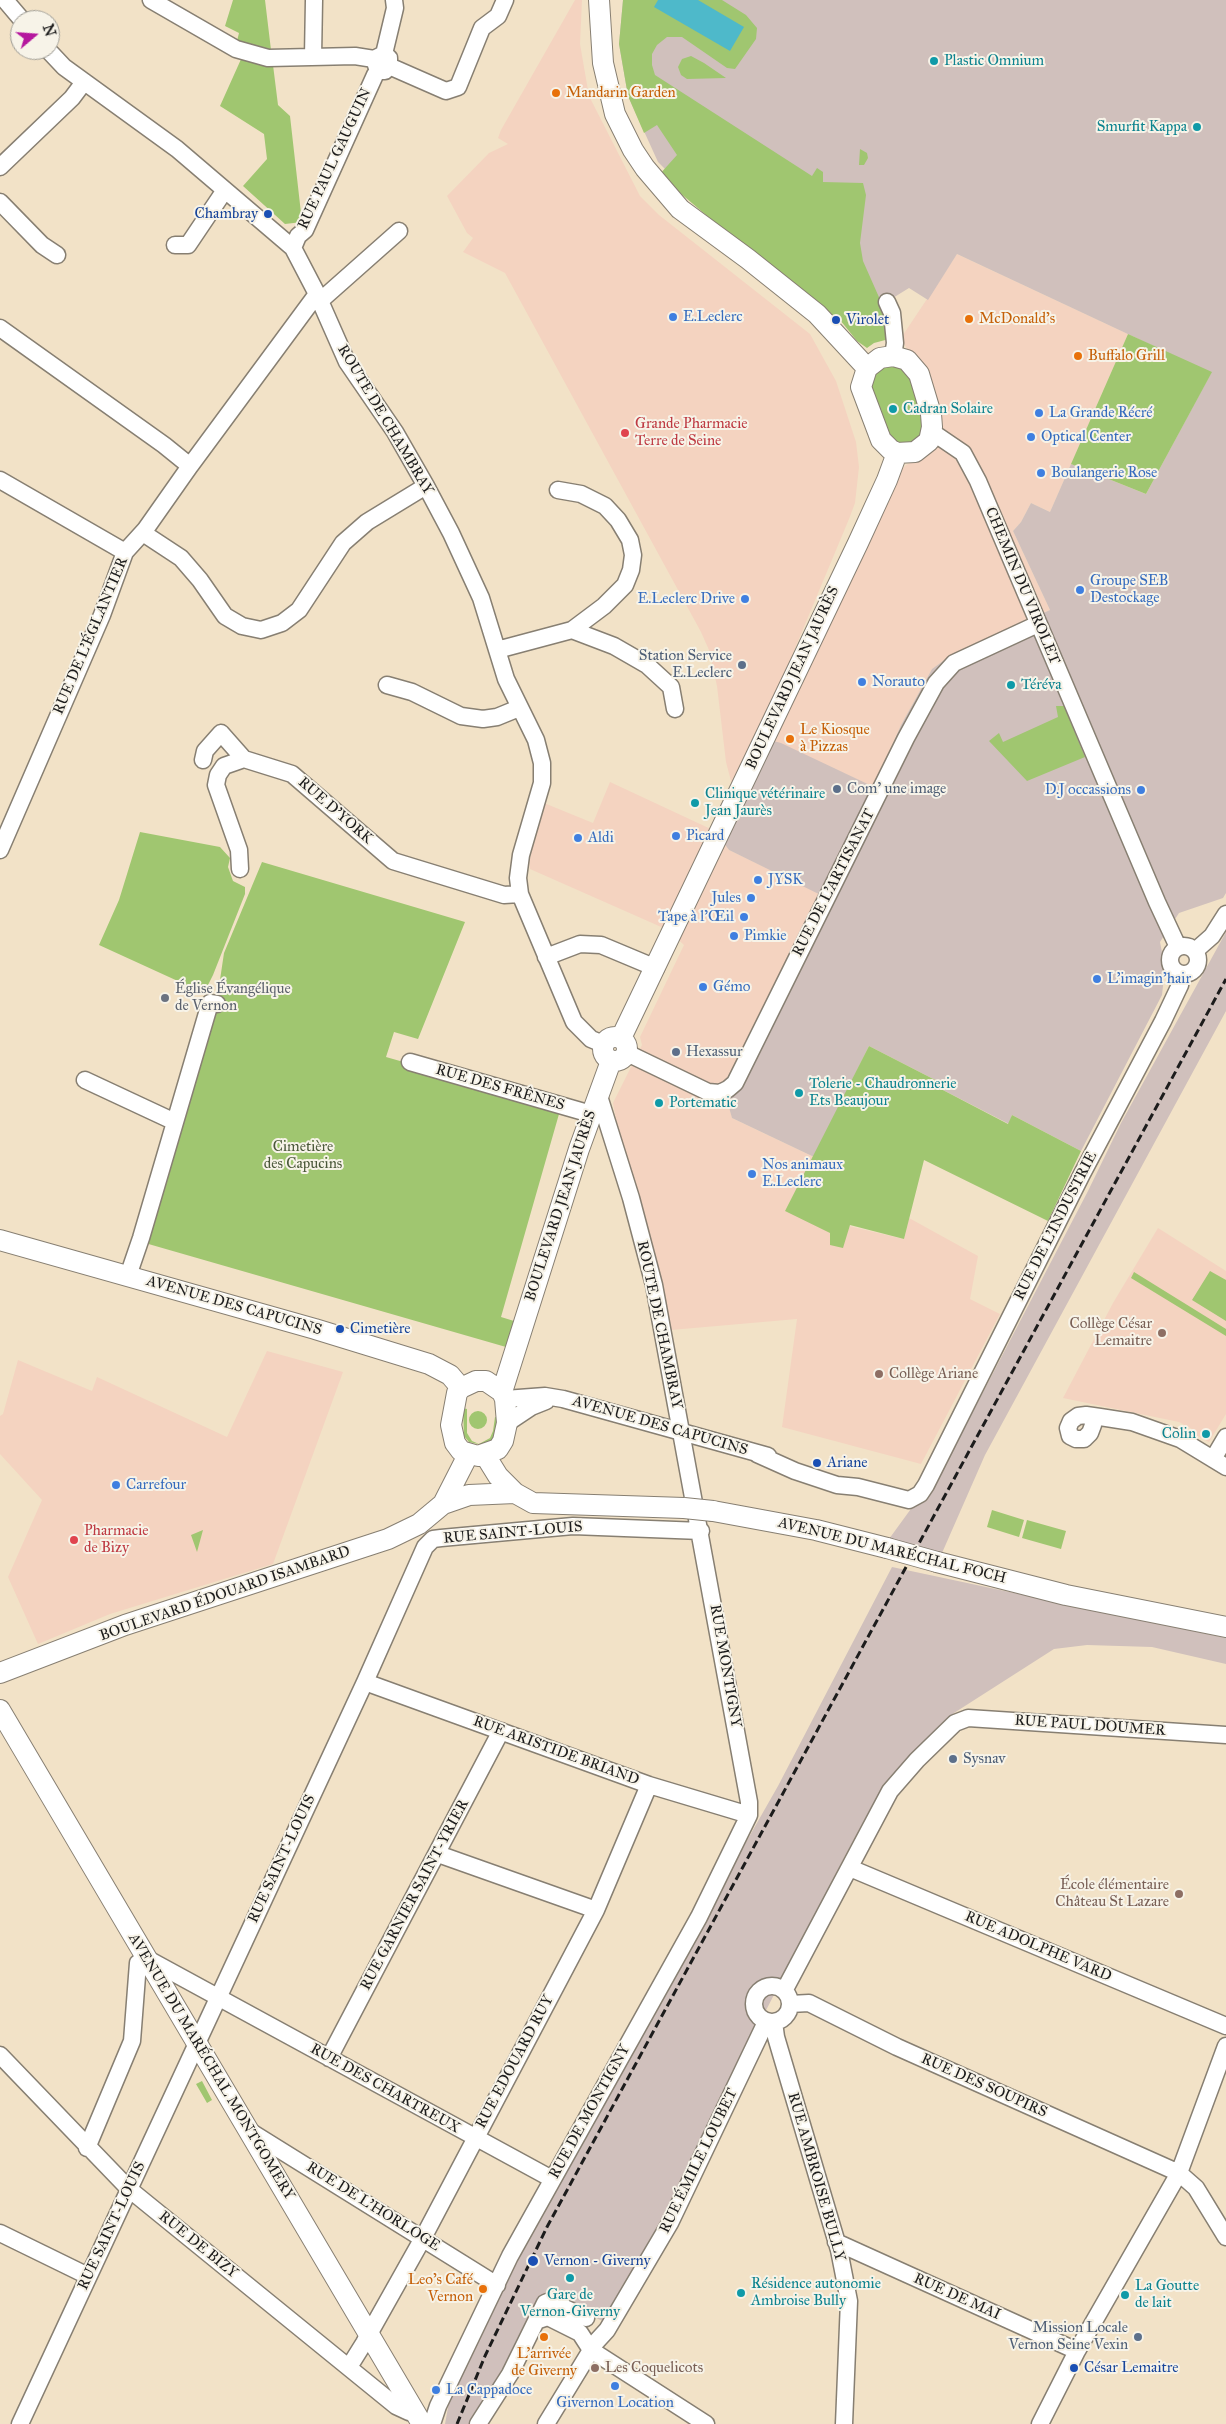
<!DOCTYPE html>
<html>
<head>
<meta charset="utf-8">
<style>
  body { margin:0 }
  #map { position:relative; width:1226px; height:2424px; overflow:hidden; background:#f2e2c7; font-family:"IM FELL Great Primer",serif }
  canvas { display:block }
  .north { position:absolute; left:10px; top:10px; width:50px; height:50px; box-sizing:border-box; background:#f7f3e8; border:1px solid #9f9d96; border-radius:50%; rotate:72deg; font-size:14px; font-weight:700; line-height:20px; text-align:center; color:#1c1c1c }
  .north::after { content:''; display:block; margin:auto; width:18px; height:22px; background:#b5179e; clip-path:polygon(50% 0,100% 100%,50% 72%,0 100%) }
</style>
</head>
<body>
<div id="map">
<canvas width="1226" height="2424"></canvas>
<div class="north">N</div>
</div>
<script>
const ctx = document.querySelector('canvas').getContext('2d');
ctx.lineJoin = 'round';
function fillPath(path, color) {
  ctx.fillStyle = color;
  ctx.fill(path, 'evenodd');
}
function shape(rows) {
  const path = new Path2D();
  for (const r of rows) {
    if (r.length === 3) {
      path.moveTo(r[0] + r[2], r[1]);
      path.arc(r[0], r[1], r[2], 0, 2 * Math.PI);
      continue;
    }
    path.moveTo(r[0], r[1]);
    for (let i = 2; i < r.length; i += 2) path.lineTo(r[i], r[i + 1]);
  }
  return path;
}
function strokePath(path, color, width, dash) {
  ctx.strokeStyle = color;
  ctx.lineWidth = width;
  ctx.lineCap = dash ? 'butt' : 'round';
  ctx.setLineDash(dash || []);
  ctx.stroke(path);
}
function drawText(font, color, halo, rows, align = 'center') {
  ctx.font = font + ' "IM FELL Great Primer",serif';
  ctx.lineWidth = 4;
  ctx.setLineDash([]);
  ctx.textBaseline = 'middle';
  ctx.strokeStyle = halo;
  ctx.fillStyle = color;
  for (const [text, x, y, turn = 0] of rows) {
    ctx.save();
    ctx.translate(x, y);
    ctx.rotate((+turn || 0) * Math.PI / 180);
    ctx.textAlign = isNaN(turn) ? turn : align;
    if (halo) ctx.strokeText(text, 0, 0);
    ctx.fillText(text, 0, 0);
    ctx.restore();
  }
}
const built = shape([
  [575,0,582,0,580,44,589,96,640,196,659,215,810,334,836,381,856,442,859,467,855,503,849,519,758,737,732,785,726,762,717,686,709,650,701,632,505,273,463,252,473,238,467,233,447,196,489,153,508,144,498,138,501,130],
  [957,254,1128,334,1050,512,1031,503,1021,522,1013,531,1050,610,954,653,932,669,901,725,874,787,770,740,897,475,906,465,930,452,908,351,901,338],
  [610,782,715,831,729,850,833,900,744,1084,727,1097,732,1118,814,1157,785,1211,904,1239,909,1218,978,1256,970,1299,1000,1314,921,1464,782,1427,797,1319,671,1330,649,1233,616,1120,613,1103,642,1045,640,1037,684,945,668,930,530,869,529,861,544,803,593,823],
  [1158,1228,1226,1271,1226,1414,1209,1442,1194,1434,1192,1429,1179,1422,1063,1398,1113,1303],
  [267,1351,343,1372,273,1564,110,1614,38,1644,8,1577,42,1500,0,1454,0,1416,3,1414,18,1360,92,1391,97,1377,227,1437]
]);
const industrial = shape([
  [623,0,1226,0,1226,893,1223,898,1179,913,1160,942,1165,968,1162,995,1081,1151,1012,1115,1009,1124,939,1088,941,1083,869,1046,814,1157,732,1118,726,1097,744,1084,833,901,729,850,715,831,758,737,781,743,874,787,901,725,932,669,954,653,1050,610,1013,531,1021,522,1031,503,1050,512,1071,464,1146,494,1211,373,957,254,928,300,909,288,867,314,690,194,658,162,628,96,619,44],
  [1226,932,1226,1011,985,1455,942,1553,889,1539,913,1506,932,1490,1088,1191,1121,1123],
  [892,1567,1226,1638,1226,1664,1152,1647,1087,1645,1054,1649,954,1713,918,1748,889,1783,884,1784,845,1856,759,2024,648,2255,607,2323,548,2296,474,2424,445,2424,449,2402,523,2250,622,2060,778,1786]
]);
const green = shape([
  [233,0,265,0,271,50,237,41,239,33,225,26],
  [623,0,722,0,746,15,757,28,756,39,735,69,727,68,682,37,667,37,657,45,652,54,652,65,655,75,812,176,817,168,823,172,823,182,863,183,866,195,860,243,863,261,882,304,889,339,874,343,867,348,857,341,836,315,832,318,740,244,659,175,677,155,657,125,644,133,628,96,619,44],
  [691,56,704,63,726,78,687,79,681,75,678,67,682,59],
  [242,57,273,65,278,105,290,116,302,222,285,224,243,186,267,159,264,134,220,106],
  [860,149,867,153,868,158,864,165,859,165],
  [1128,334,1212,372,1146,494,1071,464],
  [886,365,895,365,901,368,911,377,918,401,923,432,920,440,907,447,893,440,871,394,871,379,877,369],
  [1056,706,1064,706,1085,757,1027,781,989,741,999,733,1003,742,1058,717],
  [140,832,220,847,230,858,228,867,233,881,245,887,245,894,213,975,204,993,99,945,119,900],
  [262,862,465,922,418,1039,394,1032,386,1057,561,1107,501,1317,514,1321,506,1347,145,1243,217,1000,224,953],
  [869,1046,941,1083,939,1088,1008,1124,1012,1115,1081,1151,1048,1221,924,1160,904,1239,850,1225,843,1248,830,1245,830,1233,785,1211],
  [1210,1271,1226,1280,1226,1321,1192,1300],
  [1134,1272,1226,1329,1226,1336,1131,1278],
  [463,1408,467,1409,467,1433,472,1441,479,1444,490,1438,493,1431,495,1417,498,1418,496,1433,491,1442,483,1445,469,1442,464,1436],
  [478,1420,9],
  [992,1510,1024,1520,1019,1537,987,1527],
  [1027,1520,1066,1531,1061,1549,1022,1538],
  [203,1530,197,1552,191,1535],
  [202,2081,212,2100,207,2103,196,2084]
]);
const water = shape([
  [658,0,698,0,744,27,730,51,654,7]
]);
const minor = shape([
  [5,0,22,20],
  [151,0,236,49,268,58,355,56,374,59],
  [48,50,64,67,177,149,293,248,317,294,347,362,395,432,426,486,451,533,481,598,506,679,536,740,542,763,542,783,521,855,518,878,520,894,574,1022,591,1039,603,1044],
  [384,54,395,8,394,0],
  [313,57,314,0],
  [389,66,446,91,458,87,482,28,498,16,505,0],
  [0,167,72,98,84,82],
  [0,202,42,245,57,255],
  [175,245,188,245,225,190],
  [293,248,298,236,305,230,375,75,378,71,385,71,389,66,389,58,384,54,374,59,378,71],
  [320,301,399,231],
  [887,302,892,313,895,343,893,356],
  [0,328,164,445,190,466],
  [931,433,938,436,963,453,978,481,1157,902,1178,947],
  [0,480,125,552],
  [558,490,581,494,605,506,618,520,630,540,633,555,631,570,625,585,604,606,572,630],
  [143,533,181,558,200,580,225,616,242,626,261,630,282,623,299,610,343,543,367,522,426,486],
  [497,650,572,630,614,646,647,665,671,687,675,709],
  [387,685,412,692,461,716,483,719,497,717,519,708],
  [203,760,205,751,221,733,244,759],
  [0,850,102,615,125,552,145,530,190,466,317,294],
  [240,869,239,850,216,785,218,775,224,766,244,759,292,774,393,861,504,895,520,894],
  [1184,960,14],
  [1195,951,1212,936,1226,914],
  [546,957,580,944,601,945,656,968],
  [627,1053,708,1092,720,1093,728,1089,735,1083,906,738,936,683,954,663,1038,624],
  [410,1062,591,1114],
  [85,1080,175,1122],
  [128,1276,141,1238,210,1003,217,1004],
  [505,1399,545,1396,563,1399,768,1456],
  [1092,1416,1093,1425,1090,1433,1084,1439,1076,1439,1070,1436,1068,1428,1071,1421,1078,1416,1086,1415,1100,1417,1132,1422,1180,1439,1226,1467],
  [507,1423,531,1407,546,1401],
  [757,1454,795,1471,837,1485,858,1487,909,1500,920,1494,926,1485,1082,1174,1163,1021,1180,985,1182,974],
  [1213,1459,1226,1437],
  [365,1682,649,1785,749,1815],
  [438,1854,596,1910],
  [850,1868,1226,2026],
  [772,2004,18],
  [784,1991,890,1791,917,1760,955,1723,968,1718,1226,1735],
  [790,2004,809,2003,897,2047,1179,2173,1196,2188,1226,2237],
  [774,2022,776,2037,839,2250,849,2301,844,2424],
  [0,2055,129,2189,396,2406,409,2412,415,2411],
  [329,2058,501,1731],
  [248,2130,497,2285],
  [87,2148,132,2041,138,1963,146,1958,552,2179],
  [0,2233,88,2276],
  [836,2242,1077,2351],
  [536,2321,548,2317,580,2333,591,2350,706,2424],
  [349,2367,364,2343,423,2238,596,1910,649,1785],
  [20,2424,365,1682,425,1547,433,1539,441,1538,573,1526,701,1531],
  [432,2424,438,2406,510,2256,699,1917,749,1815,749,1802,654,1285,631,1198,598,1093],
  [478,2424,510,2374,545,2303,550,2301,586,2318],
  [546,2424,596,2342,607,2330,670,2223,766,2022],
  [1040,2424,1077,2351,1179,2173,1226,2046]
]);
const major = shape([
  [599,0,603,63,615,114,633,150,645,168,680,209,748,259,817,314,867,368],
  [893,356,907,360,919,374,931,414,932,427,929,441,915,452,897,453,891,450,881,440,861,387,867,368,880,358,893,356],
  [615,1049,12],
  [621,1038,858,543,887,480,897,453],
  [0,1240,315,1329,429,1364,450,1375,461,1388],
  [476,1381,486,1381,502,1392,505,1399,507,1423,503,1441,498,1449,478,1456,461,1451,455,1443,451,1425,457,1393,461,1388,476,1381],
  [502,1392,579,1149,611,1061],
  [485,1455,498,1476,515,1493,533,1503,684,1508],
  [443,1504,469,1495,515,1493],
  [713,1511,816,1530,887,1548],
  [937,1562,1066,1595,1226,1627],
  [0,1673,125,1625,388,1539,419,1524,443,1504,468,1455],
  [0,1710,422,2424]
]);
const rail = shape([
  [457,2424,485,2356,547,2227,1226,979]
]);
const majorBridge = shape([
  [684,1508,713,1511],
  [887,1548,937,1562]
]);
const markers = [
  [934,61,5,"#0f9aa8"],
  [556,93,5,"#e8710a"],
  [1197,127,5,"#0f9aa8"],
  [268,214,5,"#1a4fb4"],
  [673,317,5,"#3f7fe0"],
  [969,319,5,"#e8710a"],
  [836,320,5,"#1a4fb4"],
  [1078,356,5,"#e8710a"],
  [893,409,5,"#0f9aa8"],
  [1039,413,5,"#3f7fe0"],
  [625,433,5,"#e0444e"],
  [1031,437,5,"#3f7fe0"],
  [1041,473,5,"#3f7fe0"],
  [1080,590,5,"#3f7fe0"],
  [745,599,5,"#3f7fe0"],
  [742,665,5,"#5c6f8a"],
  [862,682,5,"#3f7fe0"],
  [1011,685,5,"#0f9aa8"],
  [790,739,5,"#e8710a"],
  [837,789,5,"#5c6f8a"],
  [1141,790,5,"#3f7fe0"],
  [695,803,5,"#0f9aa8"],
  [676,836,5,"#3f7fe0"],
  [578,838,5,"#3f7fe0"],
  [758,880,5,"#3f7fe0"],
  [751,898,5,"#3f7fe0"],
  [744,917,5,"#3f7fe0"],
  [734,936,5,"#3f7fe0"],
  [1097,979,5,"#3f7fe0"],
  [703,987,5,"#3f7fe0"],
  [165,998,5,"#6b7280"],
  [676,1052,5,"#5c6f8a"],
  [799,1093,5,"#0f9aa8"],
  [659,1103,5,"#0f9aa8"],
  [752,1174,5,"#3f7fe0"],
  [340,1329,5,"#1a4fb4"],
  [1162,1333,5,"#8d6e63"],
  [879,1374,5,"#8d6e63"],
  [1206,1434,5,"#0f9aa8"],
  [817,1463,5,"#1a4fb4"],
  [116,1485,5,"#3f7fe0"],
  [74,1540,5,"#e0444e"],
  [953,1759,5,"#5c6f8a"],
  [1179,1894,5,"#8d6e63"],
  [533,2261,6,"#1a4fb4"],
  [570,2278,5,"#0f9aa8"],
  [483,2289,5,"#e8710a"],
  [741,2293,5,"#0f9aa8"],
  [1125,2295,5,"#0f9aa8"],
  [544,2337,5,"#e8710a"],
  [1138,2337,5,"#5c6f8a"],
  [595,2368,5,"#8d6e63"],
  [1074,2368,5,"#1a4fb4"],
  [615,2386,5,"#3f7fe0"],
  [436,2390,5,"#3f7fe0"]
];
const cultureNames = [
  ["Plastic Omnium",944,61],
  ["Smurfit Kappa",1187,127,"right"],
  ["Cadran Solaire",903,409],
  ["Téréva",1021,685],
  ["Clinique vétérinaire",705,794],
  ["Jean Jaurès",705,811],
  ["Tolerie - Chaudronnerie",809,1084],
  ["Ets Beaujour",809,1101],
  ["Portematic",669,1103],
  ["Colin",1196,1434,"right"],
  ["Résidence autonomie",751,2284],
  ["Ambroise Bully",751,2301],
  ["La Goutte",1135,2286],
  ["de lait",1135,2303],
  ["Gare de",570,2295,"center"],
  ["Vernon-Giverny",570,2312,"center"]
];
const foodNames = [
  ["Mandarin Garden",566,93],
  ["McDonald's",979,319],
  ["Buffalo Grill",1088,356],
  ["Le Kiosque",800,730],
  ["à Pizzas",800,747],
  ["Leo's Café",473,2280,"right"],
  ["Vernon",473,2297,"right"],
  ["L'arrivée",544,2354,"center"],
  ["de Giverny",544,2371,"center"]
];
const streetNames = [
  ["RUE PAUL GAUGUIN",335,159,-65],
  ["ROUTE DE CHAMBRAY",385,420,59],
  ["CHEMIN DU VIROLET",1022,586,67],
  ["RUE DE L'ÉGLANTIER",91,636,-67],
  ["BOULEVARD JEAN JAURÈS",793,678,-65],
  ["RUE D'YORK",335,811,41],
  ["RUE DE L'ARTISANAT",834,883,-63],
  ["RUE DES FRÊNES",500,1088,16],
  ["BOULEVARD JEAN JAURÈS",561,1206,-72],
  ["RUE DE L'INDUSTRIE",1056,1226,-63],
  ["AVENUE DES CAPUCINS",234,1306,16],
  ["ROUTE DE CHAMBRAY",659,1325,78],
  ["AVENUE DES CAPUCINS",660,1426,16],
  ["RUE SAINT-LOUIS",513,1533,-5],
  ["AVENUE DU MARÉCHAL FOCH",892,1551,14],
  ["BOULEVARD ÉDOUARD ISAMBARD",225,1594,-19],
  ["RUE MONTIGNY",725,1666,80],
  ["RUE PAUL DOUMER",1090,1726,4],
  ["RUE ARISTIDE BRIAND",556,1751,20],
  ["RUE SAINT-LOUIS",282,1859,-65],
  ["RUE GARNIER SAINT-YRIER",415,1895,-62],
  ["RUE ADOLPHE VARD",1038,1947,23],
  ["RUE EDOUARD RUY",515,2062,-62],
  ["AVENUE DU MARÉCHAL MONTGOMERY",211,2067,59],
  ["RUE DES SOUPIRS",984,2086,24],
  ["RUE DES CHARTREUX",385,2089,29],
  ["RUE DE MONTIGNY",590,2112,-61],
  ["RUE ÉMILE LOUBET",699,2161,-64],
  ["RUE AMBROISE BULLY",816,2177,74],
  ["RUE DE L'HORLOGE",373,2207,32],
  ["RUE SAINT-LOUIS",112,2226,-65],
  ["RUE DE BIZY",198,2245,39],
  ["RUE DE MAI",957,2297,24]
];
const transitNames = [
  ["Chambray",258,214,"right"],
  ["Virolet",846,320],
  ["Cimetière",350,1329],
  ["Ariane",827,1463],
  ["Vernon - Giverny",544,2261],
  ["César Lemaitre",1084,2368]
];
const shopNames = [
  ["E.Leclerc",683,317],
  ["La Grande Récré",1049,413],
  ["Optical Center",1041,437],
  ["Boulangerie Rose",1051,473],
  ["Groupe SEB",1090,581],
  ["Destockage",1090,598],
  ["E.Leclerc Drive",735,599,"right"],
  ["Norauto",872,682],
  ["D.J occassions",1131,790,"right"],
  ["Picard",686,836],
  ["Aldi",588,838],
  ["JYSK",768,880],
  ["Jules",741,898,"right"],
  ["Tape à l'Œil",734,917,"right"],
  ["Pimkie",744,936],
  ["L'imagin'hair",1107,979],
  ["Gémo",713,987],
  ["Nos animaux",762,1165],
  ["E.Leclerc",762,1182],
  ["Carrefour",126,1485],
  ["La Cappadoce",446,2390],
  ["Givernon Location",615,2403,"center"]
];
const healthNames = [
  ["Grande Pharmacie",635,424],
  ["Terre de Seine",635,441],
  ["Pharmacie",84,1531],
  ["de Bizy",84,1548]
];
const serviceNames = [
  ["Station Service",732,656,"right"],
  ["E.Leclerc",732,673,"right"],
  ["Com' une image",847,789],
  ["Hexassur",686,1052],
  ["Sysnav",963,1759],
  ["Mission Locale",1128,2328,"right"],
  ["Vernon Seine Vexin",1128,2345,"right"]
];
const worshipNames = [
  ["Église Évangélique",175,989],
  ["de Vernon",175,1006]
];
const parkNames = [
  ["Cimetière",303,1147],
  ["des Capucins",303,1164]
];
const educationNames = [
  ["Collège César",1152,1324],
  ["Lemaitre",1152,1341],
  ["Collège Ariane",889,1374,"left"],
  ["École élémentaire",1169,1885],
  ["Château St Lazare",1169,1902],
  ["Les Coquelicots",605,2368,"left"]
];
fillPath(built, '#f4d3c0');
fillPath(industrial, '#d0c0bc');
fillPath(green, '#a0c670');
fillPath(water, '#4eb9ca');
strokePath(minor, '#877f72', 19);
strokePath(major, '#877f72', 22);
strokePath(minor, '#fff', 16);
strokePath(major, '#fff', 20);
strokePath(rail, '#1c1c1c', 3, [8, 4]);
strokePath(majorBridge, '#877f72', 22, []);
strokePath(majorBridge, '#fff', 20);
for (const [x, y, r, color] of markers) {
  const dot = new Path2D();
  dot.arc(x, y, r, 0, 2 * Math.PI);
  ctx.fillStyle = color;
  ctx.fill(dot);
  strokePath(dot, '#f7f3e8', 2);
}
drawText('15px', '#0d838f', '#f7f3e8', cultureNames, 'left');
drawText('15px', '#c56008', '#f7f3e8', foodNames, 'left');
drawText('15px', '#1c1c1c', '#f7f3e8', streetNames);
drawText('15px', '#164399', '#f7f3e8', transitNames, 'left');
drawText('15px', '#366cbe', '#f7f3e8', shopNames, 'left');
drawText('15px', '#be3a42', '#f7f3e8', healthNames, 'left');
drawText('15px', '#4e5e75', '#f7f3e8', serviceNames, 'left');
drawText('15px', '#5b616d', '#f7f3e8', worshipNames, 'left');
drawText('15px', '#4a5839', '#f7f3e8', parkNames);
drawText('15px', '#785e54', '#f7f3e8', educationNames, 'right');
</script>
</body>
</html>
